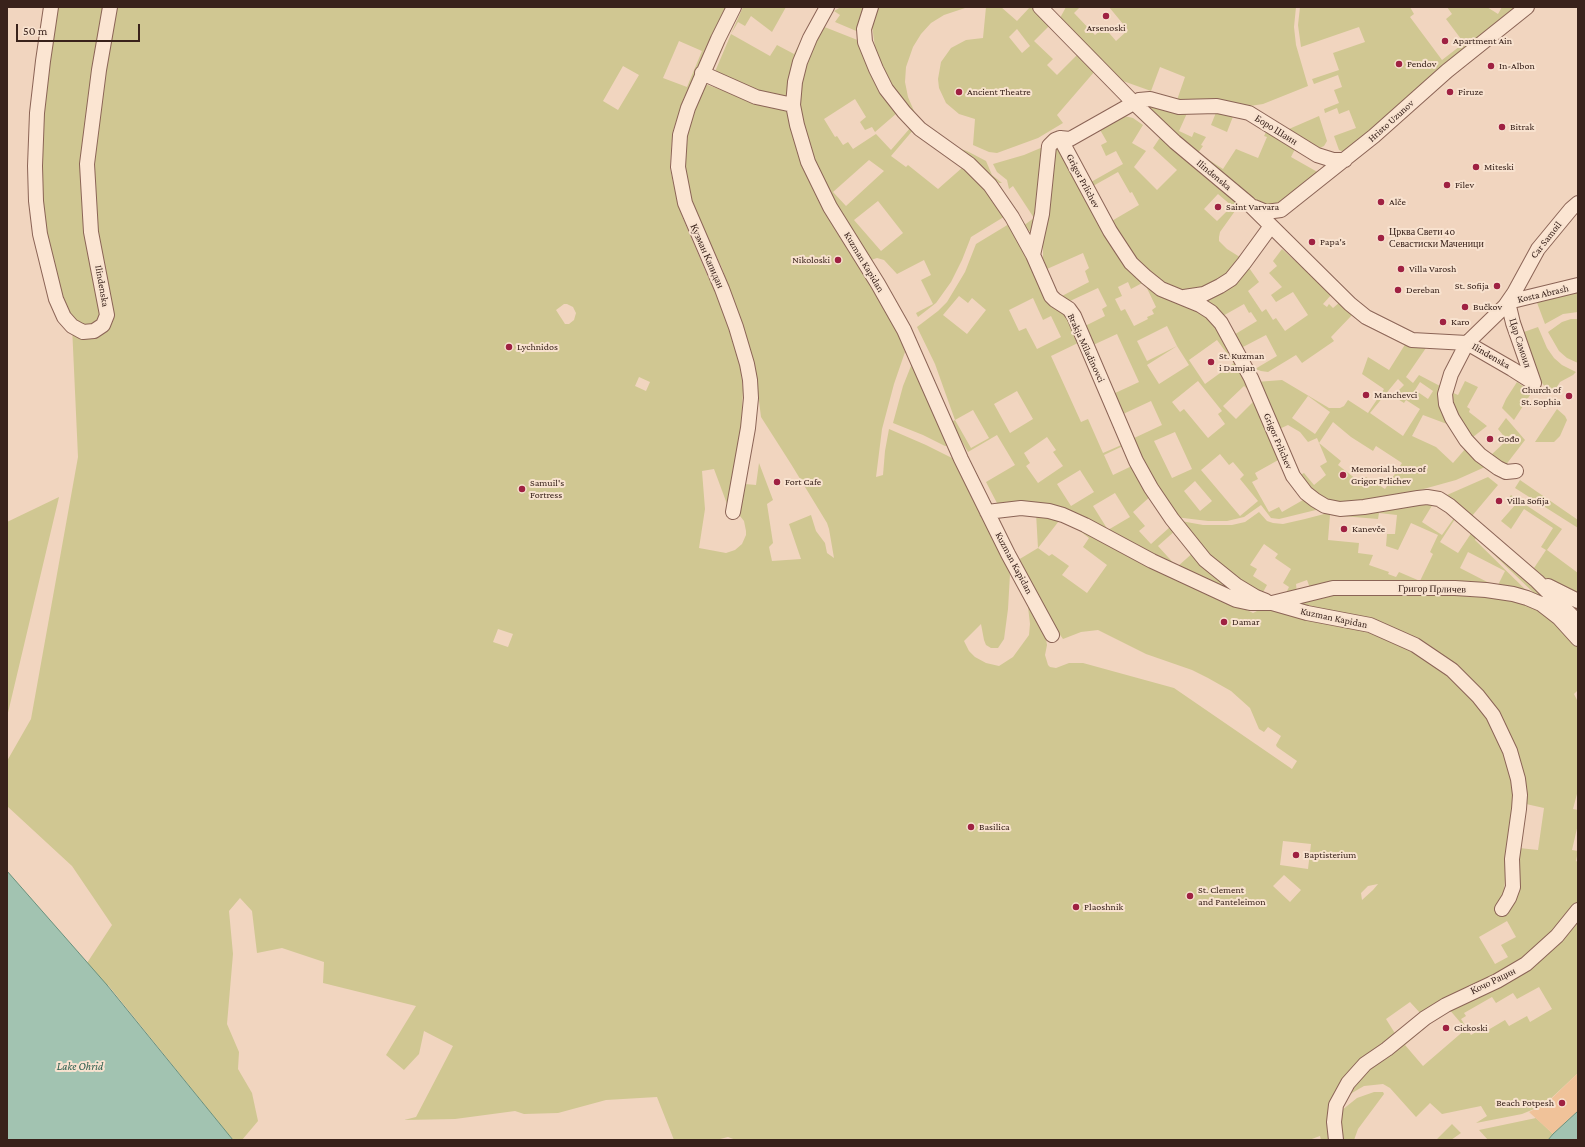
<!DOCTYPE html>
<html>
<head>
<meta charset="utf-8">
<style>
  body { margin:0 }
  #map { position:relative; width:1585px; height:1147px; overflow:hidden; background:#f1d5bf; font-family:"Crimson Pro",serif }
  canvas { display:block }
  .frame { position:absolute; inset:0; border:8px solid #39221b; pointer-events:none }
  .scale { position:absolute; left:16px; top:24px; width:124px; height:18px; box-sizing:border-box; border:2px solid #39221b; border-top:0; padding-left:5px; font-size:12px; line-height:14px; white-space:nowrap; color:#39221b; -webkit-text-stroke:3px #f8e2cf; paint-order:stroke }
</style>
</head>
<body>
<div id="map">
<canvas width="1585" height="1147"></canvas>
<div class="frame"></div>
<div class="scale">50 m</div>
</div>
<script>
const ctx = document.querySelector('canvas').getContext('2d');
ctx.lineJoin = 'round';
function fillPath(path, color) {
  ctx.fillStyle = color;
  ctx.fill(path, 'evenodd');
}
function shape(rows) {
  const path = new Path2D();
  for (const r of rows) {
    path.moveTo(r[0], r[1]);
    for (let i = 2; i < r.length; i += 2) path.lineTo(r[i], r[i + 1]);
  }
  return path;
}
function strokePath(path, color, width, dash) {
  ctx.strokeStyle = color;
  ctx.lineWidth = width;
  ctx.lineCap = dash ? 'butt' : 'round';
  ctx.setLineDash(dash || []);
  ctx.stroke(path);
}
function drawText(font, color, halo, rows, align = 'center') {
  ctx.font = font + ' "Crimson Pro",serif';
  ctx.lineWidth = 4;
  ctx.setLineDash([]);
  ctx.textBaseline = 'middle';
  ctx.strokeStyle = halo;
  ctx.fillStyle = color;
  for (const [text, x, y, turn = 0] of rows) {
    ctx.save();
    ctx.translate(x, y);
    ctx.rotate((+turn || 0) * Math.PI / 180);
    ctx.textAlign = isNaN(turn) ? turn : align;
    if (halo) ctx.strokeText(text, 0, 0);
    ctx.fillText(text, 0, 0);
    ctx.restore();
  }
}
const green = shape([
  [51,7,726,7,683,100,673,131,671,149,670,168,677,200,682,216,708,277,726,311,735,342,741,372,743,390,741,430,729,505,727,504,714,469,702,471,705,509,699,548,726,553,735,550,742,544,746,535,746,531,744,521,740,516,745,486,745,484,756,485,759,463,773,500,767,504,773,543,769,547,772,561,801,559,789,524,811,515,816,531,825,543,827,553,834,558,829,529,827,523,791,464,761,417,756,377,742,326,722,268,696,214,688,190,685,171,688,132,697,105,705,84,744,98,789,107,794,138,800,158,807,175,830,217,860,264,898,331,905,352,894,384,882,429,876,477,883,475,885,451,889,429,926,445,954,459,976,505,1006,562,1010,574,1008,609,1004,639,998,648,991,648,986,645,984,640,981,624,964,641,969,651,975,657,986,663,999,666,1013,657,1029,635,1030,624,1027,598,1045,633,1047,645,1045,655,1048,665,1050,667,1056,668,1069,663,1083,663,1174,688,1292,769,1297,761,1277,747,1276,745,1281,736,1268,727,1264,732,1259,729,1250,708,1231,691,1208,678,1192,670,1146,654,1098,630,1081,632,1063,639,1056,629,1018,560,1038,548,1036,513,1061,517,1142,561,1184,579,1253,613,1259,610,1268,608,1303,617,1370,630,1394,638,1423,654,1463,686,1475,700,1488,720,1499,740,1509,768,1514,806,1514,818,1507,857,1504,891,1498,904,1503,914,1510,904,1518,885,1519,870,1517,860,1519,848,1538,850,1544,808,1526,804,1525,784,1516,751,1507,729,1487,698,1462,671,1436,651,1418,642,1368,620,1304,609,1285,604,1327,592,1338,591,1475,593,1493,594,1524,601,1550,618,1578,646,1578,690,1574,694,1578,702,1578,790,1573,809,1578,810,1578,824,1572,850,1578,851,1576,861,1578,862,1578,901,1575,906,1556,931,1521,963,1451,997,1421,1014,1410,1002,1386,1019,1396,1035,1386,1043,1360,1060,1345,1076,1332,1100,1329,1110,1328,1119,1332,1140,1321,1140,1320,1136,1309,1140,736,1140,728,1137,716,1140,674,1140,657,1097,606,1100,558,1113,524,1114,515,1111,455,1119,404,1120,416,1117,453,1046,424,1031,419,1054,404,1070,386,1055,416,1006,323,983,324,962,282,948,257,953,252,911,240,898,229,911,233,954,227,1024,239,1052,238,1069,252,1093,258,1121,242,1140,233,1140,108,985,105,1009,99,1018,83,1027,71,1028,7,1012,7,871,87,963,112,925,72,866,7,806,7,761,31,719,78,457,72,326,64,317,56,299,40,234,36,201,35,166,37,113,43,61],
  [679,41,702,51,687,87,663,78],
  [623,66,639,75,618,110,603,101],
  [564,304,567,304,573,307,576,313,574,320,569,324,565,324,556,310],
  [639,377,650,382,646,391,635,386],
  [1062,517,1089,538,1083,547,1107,565,1087,593,1062,575,1069,566,1052,554,1049,556,1038,548],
  [498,629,513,634,508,647,493,642],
  [1283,841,1311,844,1308,869,1280,865],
  [1284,875,1301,890,1290,902,1273,886],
  [1378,884,1373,890,1362,900,1361,893,1368,886],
  [1507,921,1516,937,1501,945,1508,957,1495,964,1479,937],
  [743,7,786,7,772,32,751,16,745,26,738,22,731,34,770,56,777,45,794,54,801,40,796,56,787,99,777,97,714,74,731,34],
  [841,7,867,7,861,33,835,22,840,15,834,11],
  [877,7,968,7,944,15,931,23,921,34,913,47,906,67,905,82,908,97,917,118,892,91,876,55,872,25],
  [986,7,1001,7,1017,21,1030,7,1032,7,1049,26,1034,41,1053,59,1047,65,1057,75,1078,54,1095,71,1057,115,1063,123,1038,138,997,153,989,152,973,145,975,119,959,114,946,103,939,88,938,79,941,62,951,48,966,40,983,38],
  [1017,29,1030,46,1022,53,1009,37],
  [1066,7,1080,7,1074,13,1095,35,1104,27,1116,41,1128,30,1109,7,1296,7,1294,27,1296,45,1308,86,1263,104,1250,106,1221,101,1177,100,1185,77,1160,67,1151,91,1123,81,1114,73,1060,18],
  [1300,7,1410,7,1414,14,1410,17,1442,60,1464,43,1446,19,1452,14,1447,7,1487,7,1498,14,1502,7,1522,7,1344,152,1339,150,1334,136,1356,128,1349,110,1339,114,1337,108,1325,113,1324,109,1339,103,1334,90,1342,87,1338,75,1314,84,1312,79,1339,70,1333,53,1365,42,1359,27,1301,47,1298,25],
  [822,26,860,41,897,113,875,132,872,127,865,130,860,122,866,117,855,99,824,119,835,137,837,136,843,145,848,142,853,149,876,134,891,150,911,127,914,129,891,156,906,167,908,165,938,189,963,167,926,142,928,140,961,161,1007,215,971,237,962,260,951,282,936,303,918,317,916,313,933,304,921,280,931,275,924,260,897,274,884,260,877,258,871,260,840,211,814,162,798,105,803,69],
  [869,160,884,171,846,206,833,192],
  [878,201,903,233,881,251,854,220],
  [1145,104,1188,111,1179,131,1192,137,1194,132,1206,137,1201,145,1203,146,1198,153,1223,169,1236,149,1258,158,1267,137,1264,136,1267,130,1296,147,1291,157,1321,174,1283,205,1263,206,1193,150],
  [1217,110,1234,114,1227,132,1211,125],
  [1124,116,1133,118,1143,125,1132,143,1146,151,1134,167,1157,190,1177,170,1153,148,1161,136,1240,204,1220,232,1219,237,1219,241,1227,249,1243,259,1238,266,1209,287,1177,291,1144,269,1110,222,1139,205,1132,192,1130,193,1118,172,1093,186,1091,182,1123,164,1116,151,1106,156,1101,145,1107,142,1099,128],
  [1218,194,1232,206,1217,221,1204,209],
  [1319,116,1327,141,1324,146,1320,148,1289,129],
  [952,146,967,151,986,161,992,175,1002,183,999,183,969,157],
  [1057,146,1059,147,1100,225,1131,268,1144,282,1161,294,1200,309,1207,314,1222,331,1257,398,1280,459,1255,473,1258,479,1252,482,1269,512,1279,507,1282,512,1303,500,1291,477,1304,496,1318,506,1324,508,1279,519,1271,518,1261,505,1244,517,1227,521,1208,521,1175,517,1153,484,1132,439,1162,425,1151,401,1121,415,1113,394,1139,382,1117,334,1091,346,1083,327,1105,316,1102,309,1107,306,1098,288,1070,301,1060,297,1089,282,1085,271,1089,268,1083,253,1047,269,1043,258,1043,234,1050,196,1051,166,1053,151],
  [1128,282,1131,289,1144,282,1156,307,1152,310,1154,314,1147,317,1148,319,1134,326,1125,309,1121,311,1115,299,1122,296,1118,287],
  [1167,326,1177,346,1147,361,1137,341],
  [1217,340,1234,363,1205,384,1189,360],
  [1177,346,1189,365,1159,384,1147,365],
  [1198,381,1222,411,1218,414,1225,424,1208,438,1184,409,1180,412,1172,402],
  [1244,386,1257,398,1236,419,1223,406],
  [1175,432,1192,469,1172,478,1154,441],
  [1220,454,1229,465,1233,462,1244,475,1240,479,1258,501,1240,516,1201,470],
  [1195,481,1212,501,1200,511,1184,491],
  [1043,147,1037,215,1033,231,1029,231,1023,226,1034,218,1013,186,1009,189,1007,180,997,172,993,164,1024,155],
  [1009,224,1047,300,1067,315,1080,342,1051,356,1081,422,1088,419,1103,453,1126,443,1127,444,1104,455,1113,475,1136,464,1152,495,1133,512,1145,526,1139,531,1151,544,1170,527,1159,513,1163,510,1176,530,1158,546,1177,567,1195,551,1208,567,1251,600,1234,595,1190,574,1147,555,1076,516,1054,509,1038,506,998,505,986,482,1015,465,997,435,968,452,951,422,955,420,935,364,917,327,938,311,947,302,965,272,976,244],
  [959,296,968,303,972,298,986,310,967,334,943,315],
  [1033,298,1043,320,1051,316,1061,337,1037,349,1026,328,1019,331,1009,310],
  [1017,391,1033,419,1010,433,994,404],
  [973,410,989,438,971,448,955,420],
  [1047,437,1056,450,1053,452,1063,466,1038,483,1026,466,1030,463,1024,453],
  [1080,470,1094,492,1071,506,1057,484],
  [1115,493,1130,517,1108,530,1093,506],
  [1282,249,1332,294,1323,304,1327,307,1329,304,1333,308,1340,302,1354,313,1331,337,1334,341,1302,363,1296,355,1268,372,1261,371,1255,369,1277,356,1266,335,1243,347,1232,336,1257,321,1251,312,1249,313,1244,304,1221,317,1200,298,1247,265,1259,282,1248,291,1262,312,1266,309,1273,320,1276,318,1285,331,1308,315,1293,292,1276,302,1271,295,1282,287,1269,273,1277,266,1273,261],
  [1578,289,1578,312,1563,314,1545,324,1536,300],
  [1571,319,1578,319,1578,363,1567,358,1559,351,1548,332,1562,322],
  [1538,327,1547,348,1554,358,1562,365,1576,372,1573,375,1560,382,1555,390,1550,394,1540,380,1521,333],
  [1406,343,1428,345,1406,377,1413,383,1419,375,1440,386,1442,412,1447,424,1423,415,1412,436,1436,447,1453,463,1466,448,1485,467,1456,480,1420,490,1386,496,1363,502,1326,502,1298,476,1304,473,1314,485,1326,475,1320,466,1327,462,1317,438,1308,442,1300,432,1288,425,1277,430,1256,382,1282,380,1329,408,1340,408,1344,406,1348,400,1368,413,1384,389,1362,374,1368,357,1389,370],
  [1398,379,1404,385,1393,396,1404,403,1406,400,1420,409,1403,436,1370,413],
  [1420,382,1433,391,1428,399,1415,390],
  [1308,396,1330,412,1315,434,1292,418],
  [1333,422,1351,437,1373,451,1376,446,1402,463,1385,489,1366,477,1361,483,1338,465,1341,461,1319,443],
  [913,361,949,446,945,446,923,435,893,423,903,386],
  [1465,381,1478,387,1467,407,1470,409,1469,412,1487,426,1473,437,1454,411,1451,392,1458,395],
  [1517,382,1532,392,1514,420,1502,408,1506,399],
  [1557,409,1565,416,1567,420,1560,436,1554,442,1535,442],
  [1506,418,1525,440,1505,466,1490,456,1507,440,1498,429],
  [1488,477,1498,485,1472,516,1447,495],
  [1520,480,1578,520,1578,528,1515,488],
  [1511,495,1562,529,1547,550,1578,573,1578,596,1551,583,1534,568,1546,550,1541,547,1553,528,1524,509,1511,529,1501,521,1516,504,1509,498],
  [59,497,7,717,7,522],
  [1421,502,1433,504,1422,522,1442,535,1454,518,1455,519,1440,542,1458,553,1472,532,1477,535,1475,540,1533,597,1419,583,1364,581,1339,582,1310,588,1307,580,1296,584,1297,593,1285,595,1289,587,1283,583,1291,569,1275,558,1278,554,1264,544,1250,565,1257,569,1253,576,1267,585,1262,594,1215,566,1181,521,1203,525,1232,525,1245,522,1259,512,1267,521,1273,523,1283,524,1305,519,1328,513],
  [1379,513,1397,515,1395,534,1387,534,1386,546,1398,550,1411,523,1438,535,1430,552,1433,554,1420,581,1399,572,1396,577,1388,574,1389,572,1369,565,1373,555,1358,553,1359,543,1328,540,1330,515,1378,519],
  [1468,552,1505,571,1497,587,1460,568],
  [1486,547,1511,567,1545,599,1537,596],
  [1578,919,1578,1073,1544,1105,1522,1114,1476,1123,1487,1116,1481,1106,1442,1114,1430,1103,1416,1117,1390,1088,1383,1084,1364,1086,1345,1097,1363,1072,1418,1028,1453,1004,1521,972,1554,946],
  [1539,987,1552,1009,1530,1022,1527,1016,1509,1026,1505,1020,1488,1030,1486,1026,1471,1035,1461,1019,1466,1016,1464,1013,1492,997,1496,1003,1513,993,1517,999],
  [1448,1008,1466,1029,1423,1066,1405,1045],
  [1374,1092,1383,1092,1384,1094,1358,1129,1354,1140,1343,1140,1340,1120,1342,1110,1357,1098],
  [1536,1118,1553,1134,1548,1140,1488,1140,1479,1130],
  [1452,1124,1461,1133,1451,1140,1437,1139]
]);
const sand = shape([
  [1578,1073,1578,1111,1553,1134,1529,1112,1537,1108,1549,1101]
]);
const water = shape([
  [7,871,107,985,233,1140,7,1140,7,871],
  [1578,1111,1578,1140,1548,1140,1553,1134,1578,1111]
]);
const street = shape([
  [51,7,43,61,37,113,35,166,36,201,40,234,56,299,64,317,72,326,83,332,94,331,103,325,107,315,91,232,87,164,99,70,110,7],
  [827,7,810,38,800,62,795,82,793,105,797,125,808,162,830,207,878,284,904,330,961,459,1008,554,1052,635],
  [871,7,864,29,865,42,876,69,886,89,904,112,920,129,969,164,990,185,1012,217,1033,255,1051,296,1055,300,1069,309,1074,316,1136,461,1151,488,1172,519,1205,560,1236,585,1256,597,1266,601],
  [1040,7,1134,103,1175,142,1248,203,1350,304,1366,317,1412,340,1467,343,1505,306,1514,293,1538,249,1571,209,1578,203],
  [702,73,756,97,793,105],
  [1060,138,1110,231,1131,263,1146,277,1161,289,1200,305,1211,312,1221,323,1251,378,1293,476,1306,493,1315,500,1325,506,1340,509,1364,507,1418,498,1427,497,1439,499,1450,506,1537,581,1578,622],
  [1254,207,1266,212,1281,210,1374,136,1447,71,1527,7],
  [1033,255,1042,214,1049,146,1055,140,1060,138,1070,139,1139,100,1150,99,1179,107,1217,106,1249,113,1317,155,1333,160,1345,160],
  [1184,297,1204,294,1220,286,1231,279,1244,263,1271,226],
  [1508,302,1513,323,1534,383],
  [1508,302,1578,285],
  [1516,471,1506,472,1498,468,1480,455,1466,440,1452,418,1446,404,1445,394,1451,374,1467,343,1512,369,1534,383],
  [733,512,748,428,751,398,750,380,747,364,736,327,722,289,685,203,678,167,680,135,688,108,718,39,734,7],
  [987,512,1021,508,1049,511,1063,515,1085,525,1152,561,1236,600,1250,603,1272,603,1307,613,1370,625,1415,645,1452,670,1478,696,1493,715,1510,751,1518,779,1520,795,1519,809,1512,859,1513,887,1509,898,1502,909],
  [1548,586,1578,601],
  [1272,603,1333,588,1455,588,1486,590,1513,594,1527,598,1541,604,1559,618,1578,639],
  [1336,1140,1334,1122,1336,1105,1348,1083,1365,1064,1387,1049,1425,1018,1446,1005,1497,981,1526,964,1557,936,1578,910]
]);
const markers = [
  [1106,16,4,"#9f2142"],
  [1445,41,4,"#9f2142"],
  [1399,64,4,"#9f2142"],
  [1491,66,4,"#9f2142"],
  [959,92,4,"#9f2142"],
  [1450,92,4,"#9f2142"],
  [1502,127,4,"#9f2142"],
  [1476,167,4,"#9f2142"],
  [1447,185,4,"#9f2142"],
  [1381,202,4,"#9f2142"],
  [1218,207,4,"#9f2142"],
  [1381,238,4,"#9f2142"],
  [1312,242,4,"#9f2142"],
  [838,260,4,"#9f2142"],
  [1401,269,4,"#9f2142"],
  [1497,286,4,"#9f2142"],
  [1398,290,4,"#9f2142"],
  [1465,307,4,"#9f2142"],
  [1443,322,4,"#9f2142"],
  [509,347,4,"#9f2142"],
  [1211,362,4,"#9f2142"],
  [1366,395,4,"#9f2142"],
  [1569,396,4,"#9f2142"],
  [1490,439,4,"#9f2142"],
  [1343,475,4,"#9f2142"],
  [777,482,4,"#9f2142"],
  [522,489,4,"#9f2142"],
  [1499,501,4,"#9f2142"],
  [1344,529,4,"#9f2142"],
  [1224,622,4,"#9f2142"],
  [971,827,4,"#9f2142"],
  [1296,855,4,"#9f2142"],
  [1190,896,4,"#9f2142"],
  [1076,907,4,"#9f2142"],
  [1446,1028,4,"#9f2142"],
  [1562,1103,4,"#9f2142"]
];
const poiNames = [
  ["Arsenoski",1106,28,"center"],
  ["Apartment Ain",1453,41],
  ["Pendov",1407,64],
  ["In-Albon",1499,66],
  ["Ancient Theatre",967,92],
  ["Piruze",1458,92],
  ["Bitrak",1510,127],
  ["Miteski",1484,167],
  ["Filev",1455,185],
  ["Alče",1389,202],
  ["Saint Varvara",1226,207],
  ["Црква Свети 40",1389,232],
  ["Севастиски Маченици",1389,244],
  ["Papa's",1320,242],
  ["Nikoloski",830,260,"right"],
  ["Villa Varosh",1409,269],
  ["St. Sofija",1489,286,"right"],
  ["Dereban",1406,290],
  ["Bučkov",1473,307],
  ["Karo",1451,322],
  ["Lychnidos",517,347],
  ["St. Kuzman",1219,356],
  ["i Damjan",1219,368],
  ["Church of",1561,390,"right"],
  ["St. Sophia",1561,402,"right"],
  ["Manchevci",1374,395],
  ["Gođo",1498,439],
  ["Memorial house of",1351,469],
  ["Grigor Prlichev",1351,481],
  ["Fort Cafe",785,482],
  ["Samuil's",530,483],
  ["Fortress",530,495],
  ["Villa Sofija",1507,501],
  ["Kanevče",1352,529],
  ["Damar",1232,622],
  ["Basilica",979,827],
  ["Baptisterium",1304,855],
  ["St. Clement",1198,890],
  ["and Panteleimon",1198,902],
  ["Plaoshnik",1084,907],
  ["Cickoski",1454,1028],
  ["Beach Potpesh",1554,1103,"right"]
];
const streetNames = [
  ["Hristo Uzunov",1391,121,-42],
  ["Боро Шаин",1276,130,32],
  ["Ilindenska",1214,175,40],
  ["Grigor Prlichev",1083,181,62],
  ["Car Samoil",1546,240,-52],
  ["Кузман Капидан",707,256,66],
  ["Kuzman Kapidan",864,262,59],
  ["Ilindenska",102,286,80],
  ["Kosta Abrash",1543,294,-13],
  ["Цар Самоил",1520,343,72],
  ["Brakja Miladinovci",1086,348,65],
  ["Ilindenska",1491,356,30],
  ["Grigor Prlichev",1278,441,67],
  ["Kuzman Kapidan",1014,563,62],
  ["Григор Прличев",1432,589,1],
  ["Kuzman Kapidan",1334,618,12],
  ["Кочо Рацин",1493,981,-26]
];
const waterNames = [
  ["Lake Ohrid",80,1067]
];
fillPath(green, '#d0c792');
fillPath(sand, '#f0c299');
fillPath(water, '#a2c3b1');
strokePath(water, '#69917d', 1);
strokePath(street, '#8b6456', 16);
strokePath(street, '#fbe5d2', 14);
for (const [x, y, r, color] of markers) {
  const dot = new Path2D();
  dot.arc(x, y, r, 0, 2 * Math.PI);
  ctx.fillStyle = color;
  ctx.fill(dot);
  strokePath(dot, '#f8e2cf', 1.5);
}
drawText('10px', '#39221b', '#f8e2cf', poiNames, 'left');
drawText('10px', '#39221b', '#f8e2cf', streetNames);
drawText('italic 11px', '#295b4b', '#f8e2cf', waterNames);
</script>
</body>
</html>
